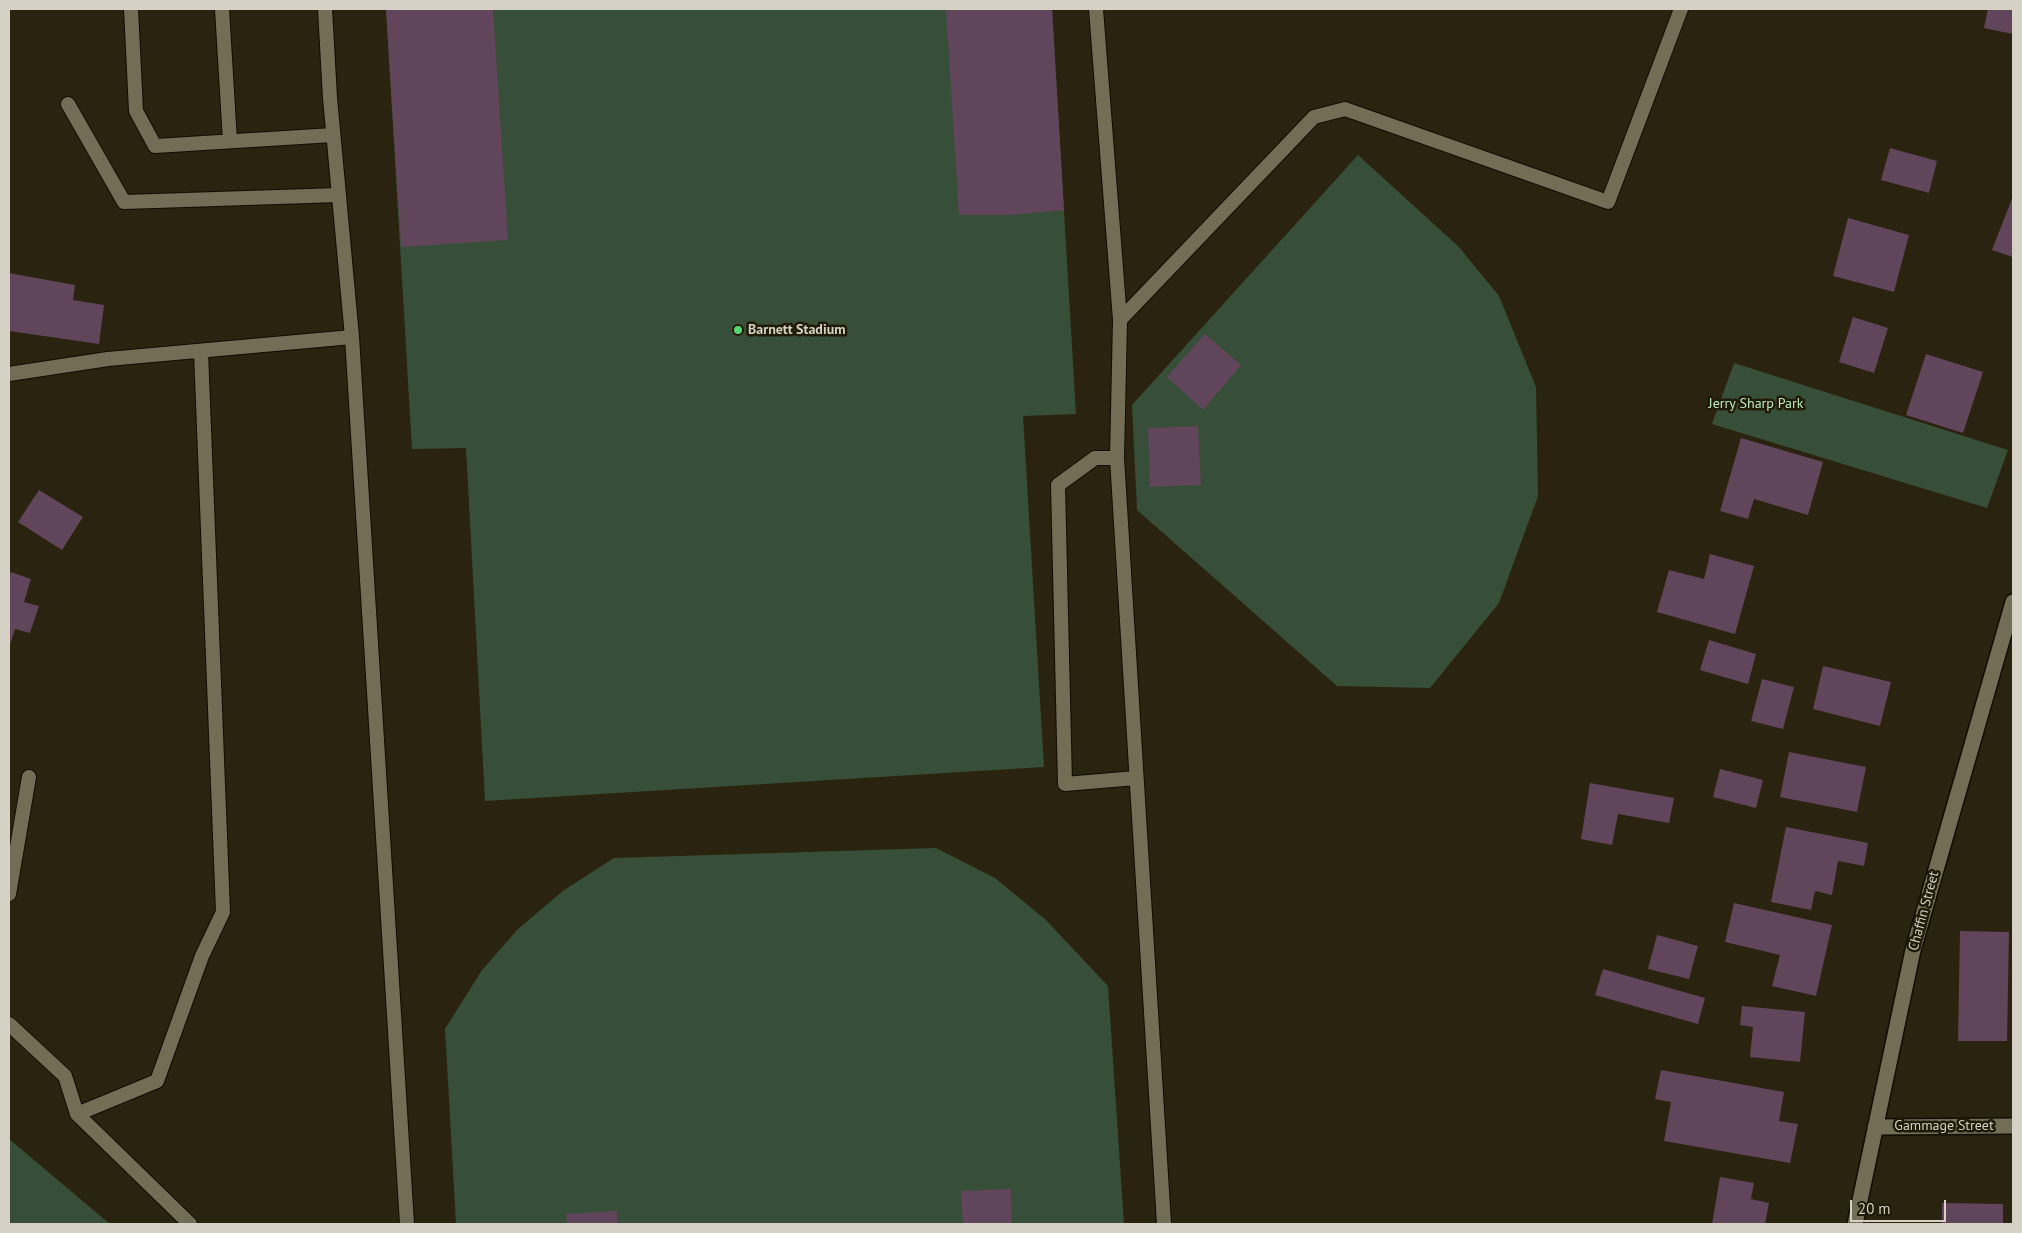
<!DOCTYPE html>
<html>
<head>
<meta charset="utf-8">
<style>
  body { margin:0 }
  #map { position:relative; width:2022px; height:1233px; overflow:hidden; background:#2a230f; font-family:"PT Sans",sans-serif }
  canvas { display:block }
  .frame { position:absolute; inset:0; border:10px solid #d5d1c5; pointer-events:none }
  .scale { position:absolute; left:1850px; top:1200px; width:96px; height:22px; box-sizing:border-box; border:2px solid #d5d1c5; border-top:0; padding-left:6px; font-size:15px; line-height:18px; white-space:nowrap; color:#d5d1c5; -webkit-text-stroke:4px #201a06; paint-order:stroke }
</style>
</head>
<body>
<div id="map">
<canvas width="2022" height="1233"></canvas>
<div class="frame"></div>
<div class="scale">20 m</div>
</div>
<script>
const ctx = document.querySelector('canvas').getContext('2d');
ctx.lineJoin = 'round';
function fillPath(path, color) {
  ctx.fillStyle = color;
  ctx.fill(path, 'evenodd');
}
function shape(rows) {
  const path = new Path2D();
  for (const r of rows) {
    path.moveTo(r[0], r[1]);
    for (let i = 2; i < r.length; i += 2) path.lineTo(r[i], r[i + 1]);
  }
  return path;
}
function strokePath(path, color, width, dash) {
  ctx.strokeStyle = color;
  ctx.lineWidth = width;
  ctx.lineCap = dash ? 'butt' : 'round';
  ctx.setLineDash(dash || []);
  ctx.stroke(path);
}
function drawText(font, color, halo, rows, align = 'center') {
  ctx.font = font + ' "PT Sans",sans-serif';
  ctx.lineWidth = 5;
  ctx.setLineDash([]);
  ctx.textBaseline = 'middle';
  ctx.strokeStyle = halo;
  ctx.fillStyle = color;
  for (const [text, x, y, turn = 0] of rows) {
    ctx.save();
    ctx.translate(x, y);
    ctx.rotate((+turn || 0) * Math.PI / 180);
    ctx.textAlign = isNaN(turn) ? turn : align;
    if (halo) ctx.strokeText(text, 0, 0);
    ctx.fillText(text, 0, 0);
    ctx.restore();
  }
}
const green = shape([
  [386,9,1052,9,1076,414,1023,416,1044,767,485,801,466,448,412,449],
  [1358,155,1459,247,1499,296,1536,387,1538,496,1499,603,1430,688,1337,686,1137,510,1132,405],
  [1734,363,2008,450,1987,508,1712,424],
  [936,848,995,878,1045,919,1108,986,1124,1224,456,1224,445,1029,482,970,518,929,564,890,614,858],
  [9,1139,110,1224,9,1224]
]);
const building = shape([
  [386,9,493,9,508,240,401,247],
  [946,9,1052,9,1064,210,1011,215,959,215],
  [1988,9,2013,9,2013,34,1984,28],
  [1890,148,1937,161,1929,193,1881,180],
  [2013,196,2013,257,1992,250],
  [1848,218,1909,235,1894,292,1833,276],
  [9,273,75,285,73,300,104,305,99,344,9,331],
  [1853,317,1888,328,1874,373,1839,362],
  [1205,334,1241,365,1203,410,1167,377],
  [1926,354,1983,372,1963,433,1906,415],
  [1198,426,1201,485,1150,487,1148,428],
  [1741,438,1823,462,1808,515,1754,499,1748,519,1720,511],
  [39,490,83,517,62,550,18,522],
  [1710,554,1754,566,1735,634,1657,612,1669,570,1704,579],
  [11,572,31,579,24,602,39,606,30,633,15,629,9,648,9,578],
  [1709,640,1756,654,1748,684,1700,670],
  [1823,666,1891,682,1880,726,1813,709],
  [1762,679,1794,687,1783,729,1751,721],
  [1789,752,1866,767,1857,812,1780,797],
  [1720,769,1763,780,1756,808,1713,797],
  [1590,783,1674,798,1669,823,1618,814,1612,845,1581,839],
  [1786,827,1868,843,1864,866,1838,861,1832,895,1815,891,1811,910,1771,902],
  [1734,903,1832,925,1816,996,1772,986,1780,955,1725,942],
  [1960,931,2009,932,2007,1041,1958,1041],
  [1657,935,1698,946,1689,979,1648,969],
  [1603,969,1705,998,1698,1024,1595,995],
  [1742,1006,1805,1012,1800,1062,1750,1057,1753,1027,1740,1025],
  [1661,1070,1784,1092,1779,1121,1798,1124,1790,1163,1664,1141,1671,1102,1655,1099],
  [1720,1177,1754,1183,1751,1199,1769,1203,1765,1224,1712,1224],
  [1011,1189,1012,1224,963,1224,961,1191],
  [1942,1203,2003,1204,2003,1224,1942,1224],
  [617,1211,617,1224,567,1224,566,1214]
]);
const lane = shape([
  [131,9,136,111,155,146,333,135],
  [222,9,230,141],
  [325,9,330,98,352,337,407,1224],
  [1096,9,1120,320,1117,458,1164,1224],
  [68,104,124,202,339,195],
  [1120,320,1314,117,1345,109,1608,202,1681,9],
  [9,374,108,359,352,337],
  [1117,458,1095,458,1058,485,1065,784,1136,778],
  [9,894,29,777],
  [9,1024,65,1076,77,1114,190,1224],
  [77,1114,157,1081,202,956,223,912,201,352]
]);
const street = shape([
  [1875,1127,2013,1126],
  [1855,1224,1913,950,2013,602]
]);
const markers = [
  [738,330,5,"#56d671"]
];
const poiNames = [
  ["Barnett Stadium",748,330]
];
const parkNames = [
  ["Jerry Sharp Park",1756,404]
];
const streetNames = [
  ["Chaffin Street",1924,911,-75],
  ["Gammage Street",1944,1126]
];
fillPath(green, '#374e38');
fillPath(building, '#61455a');
strokePath(lane, '#120c00', 16);
strokePath(street, '#120c00', 18);
strokePath(lane, '#746d56', 14);
strokePath(street, '#746d56', 15);
for (const [x, y, r, color] of markers) {
  const dot = new Path2D();
  dot.arc(x, y, r, 0, 2 * Math.PI);
  ctx.fillStyle = color;
  ctx.fill(dot);
  strokePath(dot, '#201a06', 2);
}
drawText('bold 14px', '#d5d1c5', '#201a06', poiNames, 'left');
drawText('14px', '#b9e9bc', '#201a06', parkNames);
drawText('14px', '#d5d1c5', '#201a06', streetNames);
</script>
</body>
</html>
